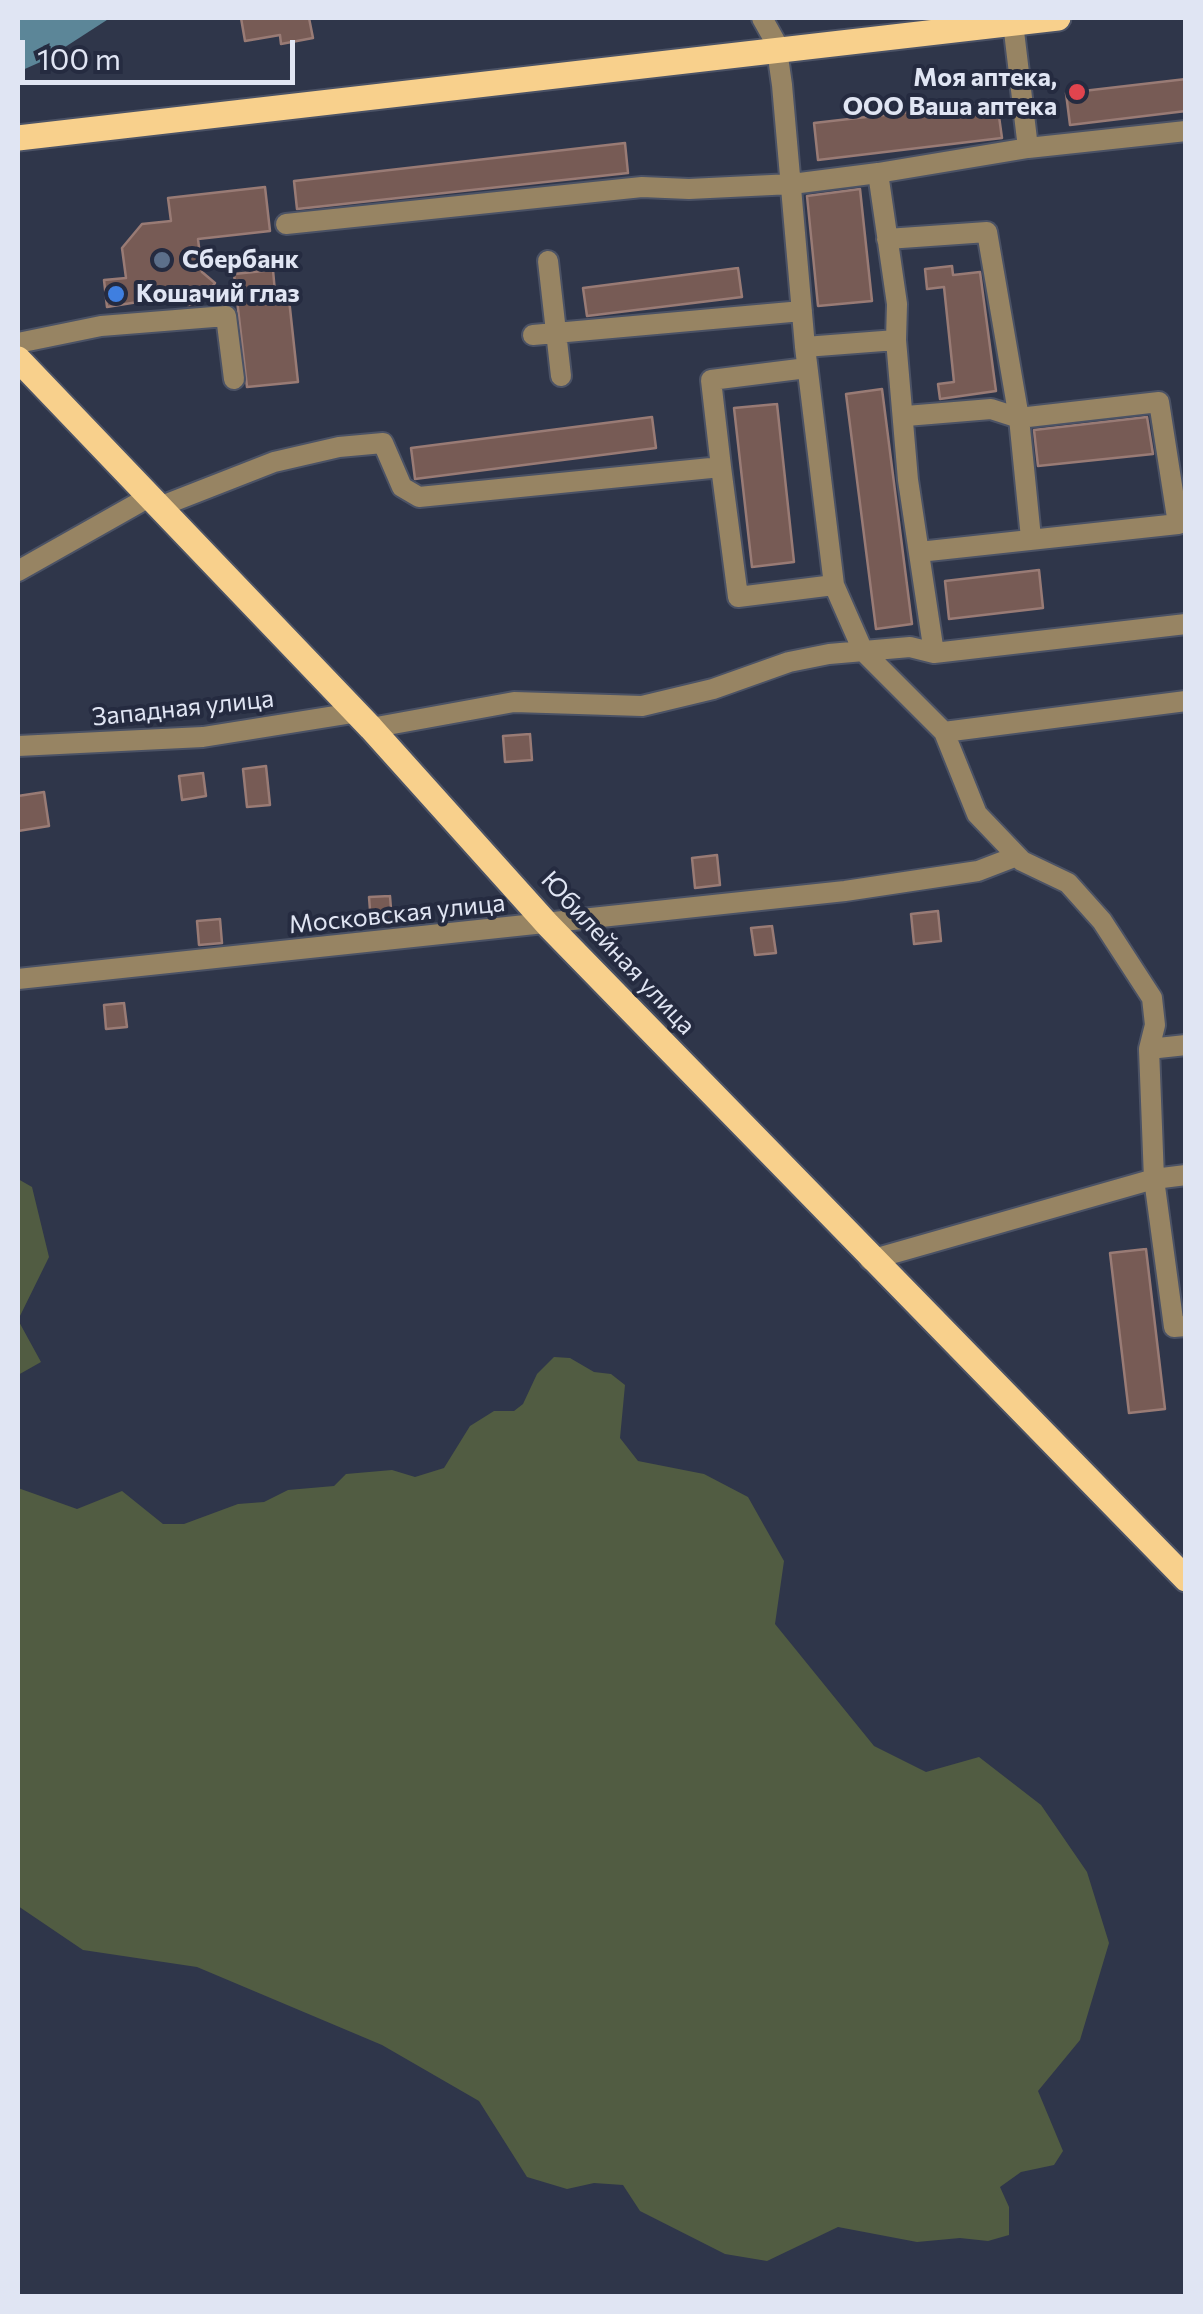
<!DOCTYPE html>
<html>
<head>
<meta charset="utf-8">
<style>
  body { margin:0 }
  #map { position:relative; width:1203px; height:2314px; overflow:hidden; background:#2f364a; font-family:Commissioner,sans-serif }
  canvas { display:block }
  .frame { position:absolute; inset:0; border:20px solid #e0e5f3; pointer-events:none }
  .scale { position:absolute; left:20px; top:40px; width:275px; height:45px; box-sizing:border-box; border:5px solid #e0e5f3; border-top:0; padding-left:12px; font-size:30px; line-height:35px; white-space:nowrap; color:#e0e5f3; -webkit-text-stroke:8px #252b40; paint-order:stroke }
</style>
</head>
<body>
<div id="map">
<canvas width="1203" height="2314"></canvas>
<div class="frame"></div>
<div class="scale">100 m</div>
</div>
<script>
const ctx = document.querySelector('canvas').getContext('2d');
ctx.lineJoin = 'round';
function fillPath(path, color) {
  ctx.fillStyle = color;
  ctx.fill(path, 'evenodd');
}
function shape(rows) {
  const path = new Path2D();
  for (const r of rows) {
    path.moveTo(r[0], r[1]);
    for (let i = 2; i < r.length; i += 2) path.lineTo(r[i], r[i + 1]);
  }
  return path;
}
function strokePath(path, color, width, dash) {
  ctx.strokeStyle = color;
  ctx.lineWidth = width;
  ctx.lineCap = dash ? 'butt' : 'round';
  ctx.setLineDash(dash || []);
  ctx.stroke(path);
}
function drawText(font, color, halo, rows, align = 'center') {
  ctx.font = font + ' Commissioner,sans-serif';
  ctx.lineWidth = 8;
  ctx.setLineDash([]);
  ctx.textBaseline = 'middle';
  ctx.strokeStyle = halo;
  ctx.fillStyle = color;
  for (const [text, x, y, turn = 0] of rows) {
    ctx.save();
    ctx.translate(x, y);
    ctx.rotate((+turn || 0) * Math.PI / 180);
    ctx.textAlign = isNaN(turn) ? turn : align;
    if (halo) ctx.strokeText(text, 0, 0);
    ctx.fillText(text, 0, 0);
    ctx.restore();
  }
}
const green = shape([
  [18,1179,32,1187,49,1257,18,1320,41,1362,18,1375],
  [554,1357,570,1358,594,1372,611,1374,625,1385,620,1438,638,1461,704,1474,748,1497,784,1561,775,1624,874,1746,926,1772,979,1757,1041,1805,1087,1872,1109,1943,1080,2040,1038,2091,1063,2151,1054,2165,1021,2172,1000,2187,1009,2207,1009,2235,988,2241,960,2238,917,2242,838,2227,767,2261,725,2254,640,2211,623,2185,594,2183,567,2189,527,2177,479,2101,382,2045,197,1967,83,1950,18,1906,18,1488,77,1509,122,1491,163,1524,184,1524,238,1504,264,1502,288,1490,334,1486,346,1474,392,1470,415,1477,444,1468,470,1426,494,1411,514,1411,523,1404,537,1374]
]);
const water = shape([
  [18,18,110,18,45,60,18,72]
]);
const building = shape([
  [241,18,309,18,313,38,281,44,280,35,245,41,241,18],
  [1186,79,1186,111,1070,125,1066,93,1186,79],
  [997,102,1002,138,818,160,814,123,997,102],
  [625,143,628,173,297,209,294,181,625,143],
  [265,187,270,231,198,239,202,272,215,283,199,304,188,305,175,296,107,307,104,280,126,278,122,248,142,224,171,221,168,198,265,187],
  [860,189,872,301,818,306,807,196,860,189],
  [952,266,953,275,980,272,996,391,940,399,938,384,954,382,944,287,927,289,925,269,952,266],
  [738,268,742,297,587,316,583,288,738,268],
  [273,270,275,292,288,290,298,382,247,387,234,274,273,270],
  [882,389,912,624,876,629,846,394,882,389],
  [777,404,794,562,752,567,734,408,777,404],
  [652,417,656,448,415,479,411,448,652,417],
  [1147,417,1153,454,1038,466,1034,430,1147,417],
  [1039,570,1043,608,949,619,945,581,1039,570],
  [530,734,532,760,505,762,503,736,530,734],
  [266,766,270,805,247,807,243,769,266,766],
  [203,773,206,796,182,800,179,776,203,773],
  [44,792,49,826,18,831,18,796,44,792],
  [717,855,720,885,695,888,692,858,717,855],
  [390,896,392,922,371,923,369,897,390,896],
  [938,911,941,941,914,944,911,914,938,911],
  [220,919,222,943,199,945,197,921,220,919],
  [772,926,776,953,755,955,751,928,772,926],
  [124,1003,127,1027,106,1029,104,1005,124,1003],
  [1146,1249,1165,1409,1129,1413,1110,1253,1146,1249]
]);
const minor = shape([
  [762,18,776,43,782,85,805,347,834,585,863,651,944,732,977,814,1022,861,1068,883,1102,921,1152,998,1155,1025,1149,1049,1154,1179,870,1260],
  [1028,148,1186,131],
  [878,173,1028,148,1013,23],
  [286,224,642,187,689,189,792,184,878,173,897,304,896,340],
  [887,239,987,232,1019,418,1031,538],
  [548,261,561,376],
  [533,335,802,311],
  [18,343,101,326,226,316,234,379],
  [805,347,896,340,908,480,934,653],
  [906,416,991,409,1019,418,1159,402,1178,524,919,552],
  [721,467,738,597,834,585],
  [159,507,274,462,339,447,383,443,402,487,419,497,721,467,711,380,807,368],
  [18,571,149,497],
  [371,728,514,702,642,706,713,689,789,662,829,654,910,647,934,653,1186,624],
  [944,732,1186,701],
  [18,746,203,737,353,713],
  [18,979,845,891,978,871,1017,856],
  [1149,1049,1186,1045],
  [1186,1175,1154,1179,1174,1327,1186,1326]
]);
const major = shape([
  [18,138,1058,18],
  [18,359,371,728,548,925,1186,1579]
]);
const markers = [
  [1077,92,10,"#e0444e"],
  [162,260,10,"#5c6f8a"],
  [116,294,10,"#3f7fe0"]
];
const poiNames = [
  ["Моя аптека,",1057,78,"right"],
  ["ООО Ваша аптека",1057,107,"right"],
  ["Сбербанк",182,260],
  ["Кошачий глаз",136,294]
];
const streetNames = [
  ["Западная улица",183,708,-6],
  ["Московская улица",397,914,-6],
  ["Юбилейная улица",618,953,47]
];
fillPath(green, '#515c42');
fillPath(water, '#5c8698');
fillPath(building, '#775b55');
strokePath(building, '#997b75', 2.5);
strokePath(minor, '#4b5265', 24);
strokePath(major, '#4b5265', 29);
strokePath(minor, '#978463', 20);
strokePath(major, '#f8d08c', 25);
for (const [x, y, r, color] of markers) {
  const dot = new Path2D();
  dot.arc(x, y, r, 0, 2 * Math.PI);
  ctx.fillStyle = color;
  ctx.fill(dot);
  strokePath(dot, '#252b40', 4);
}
drawText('bold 25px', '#e0e5f3', '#252b40', poiNames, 'left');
drawText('25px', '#e0e5f3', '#252b40', streetNames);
</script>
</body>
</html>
